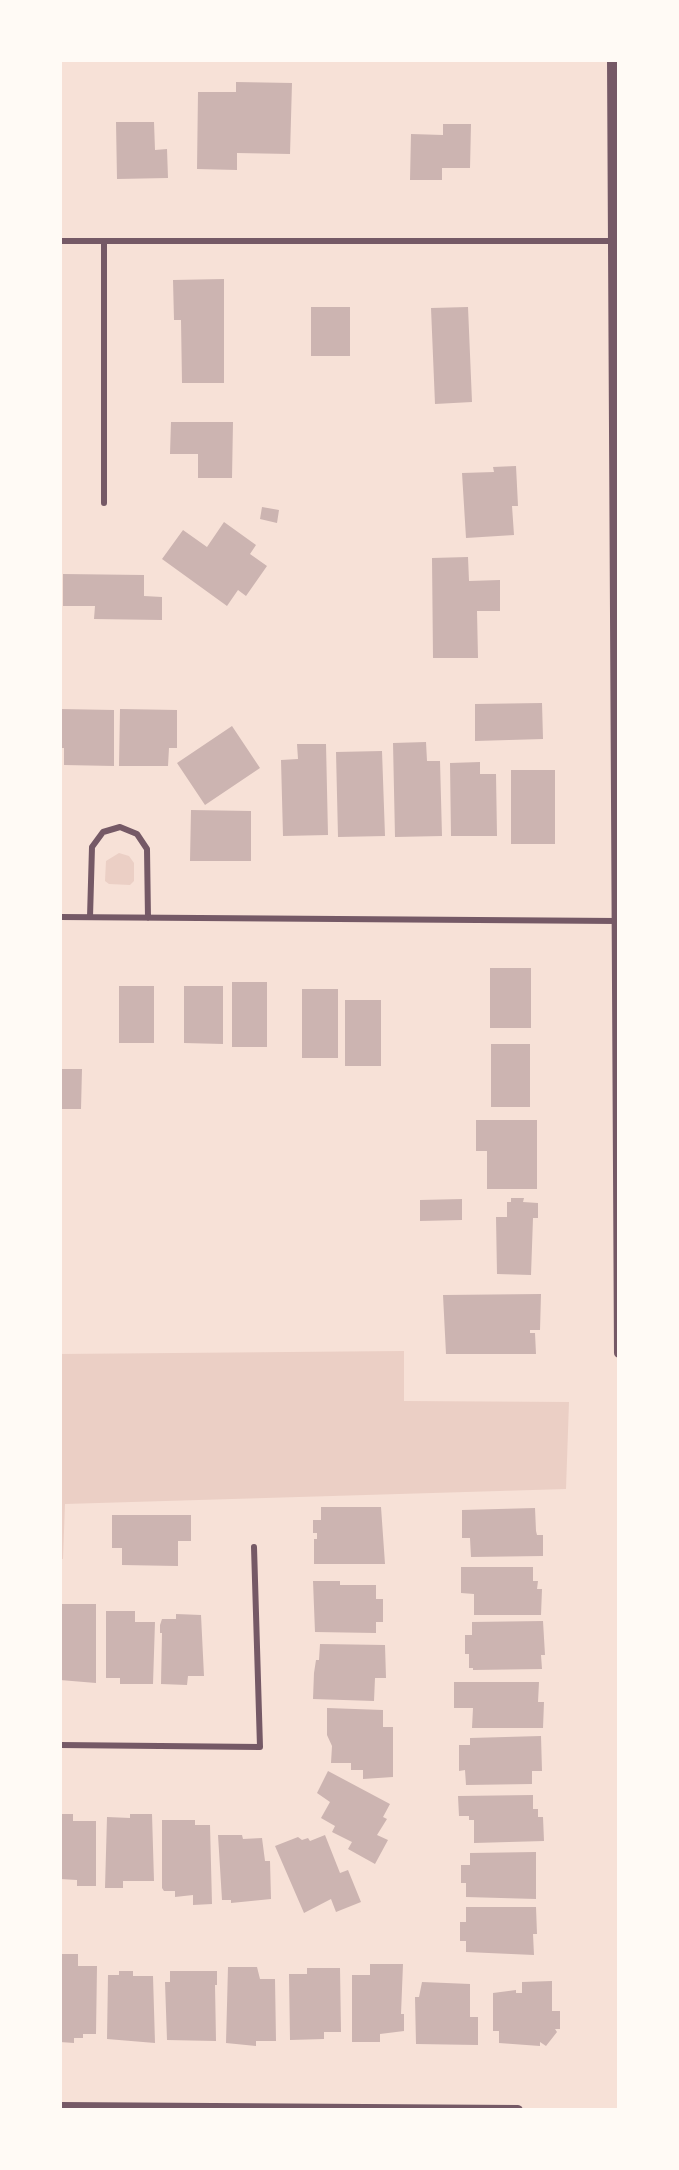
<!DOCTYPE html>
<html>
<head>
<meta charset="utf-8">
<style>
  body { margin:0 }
  #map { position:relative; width:679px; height:2170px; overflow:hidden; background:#f7e1d7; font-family:Raleway,sans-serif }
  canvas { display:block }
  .frame { position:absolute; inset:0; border:62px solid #fffaf5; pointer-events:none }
</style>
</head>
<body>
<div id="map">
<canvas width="679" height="2170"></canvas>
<div class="frame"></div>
</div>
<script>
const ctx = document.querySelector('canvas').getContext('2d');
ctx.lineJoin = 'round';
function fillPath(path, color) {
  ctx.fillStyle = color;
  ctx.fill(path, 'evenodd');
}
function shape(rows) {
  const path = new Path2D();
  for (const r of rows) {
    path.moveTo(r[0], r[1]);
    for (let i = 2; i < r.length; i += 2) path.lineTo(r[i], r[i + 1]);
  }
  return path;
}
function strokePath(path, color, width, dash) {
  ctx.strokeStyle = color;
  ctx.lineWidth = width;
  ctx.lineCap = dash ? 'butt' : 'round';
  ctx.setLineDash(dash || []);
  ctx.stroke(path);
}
const green = shape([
  [119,853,129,856,134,863,134,881,130,885,109,884,105,881,106,861],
  [404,1351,404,1401,569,1402,566,1489,65,1504,63,1559,60,1559,60,1354]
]);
const building = shape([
  [236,82,292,83,290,154,237,153,237,170,197,169,198,92,236,92],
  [116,122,154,122,155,150,167,149,168,178,117,179],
  [443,124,471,124,470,168,442,168,442,180,410,180,411,134,443,135],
  [224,279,224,383,182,383,181,320,174,320,173,280],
  [311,307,350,307,350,356,311,356],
  [468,307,472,402,435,404,431,308],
  [171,422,233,422,232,478,198,478,198,454,170,454],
  [516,466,518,506,512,506,514,535,466,538,462,473,494,472,493,467],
  [262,507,279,510,277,523,260,519],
  [224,522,256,545,250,554,267,566,246,596,238,590,227,606,162,559,183,530,207,547],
  [468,557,469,581,500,580,500,611,477,611,478,658,433,658,432,558],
  [63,574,144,575,144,596,162,597,162,620,94,619,95,606,63,606],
  [542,703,543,739,475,741,475,704],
  [60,709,114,710,114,766,64,765,64,748,60,748],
  [120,709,177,710,177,748,169,748,168,766,119,766],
  [232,726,260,768,205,805,177,763],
  [426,742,427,761,440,761,442,836,395,837,393,743],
  [297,744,326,744,328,835,283,836,281,760,298,759],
  [382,751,385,836,338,837,336,752],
  [480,762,480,774,496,774,497,836,451,836,450,763],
  [511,770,555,770,555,844,511,844],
  [191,810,251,811,251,861,190,861],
  [490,968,531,968,531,1028,490,1028],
  [232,982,267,982,267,1047,232,1047],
  [119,986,154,986,154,1043,119,1043],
  [184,986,223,986,223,1044,184,1043],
  [302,989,338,989,338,1058,302,1058],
  [345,1000,381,1000,381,1066,345,1066],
  [491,1044,530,1044,530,1107,491,1107],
  [60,1069,82,1069,81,1109,60,1109],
  [476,1120,537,1120,537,1189,487,1189,487,1151,476,1151],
  [511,1198,524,1198,523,1202,538,1203,538,1218,533,1218,531,1275,497,1274,496,1217,507,1217,507,1202,511,1202],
  [462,1199,462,1220,420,1221,420,1200],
  [541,1294,540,1330,530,1330,530,1333,535,1333,536,1354,446,1354,443,1295],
  [321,1507,381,1507,385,1564,314,1564,314,1539,317,1539,317,1533,313,1533,313,1520,321,1520],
  [535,1508,536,1531,537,1535,543,1535,543,1556,471,1557,470,1538,462,1538,462,1510],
  [112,1515,191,1515,191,1541,178,1541,178,1566,122,1565,122,1548,112,1548],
  [461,1567,533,1567,533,1581,538,1581,537,1589,542,1589,541,1615,474,1615,474,1594,461,1593],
  [313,1581,340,1581,340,1585,376,1585,376,1599,383,1599,383,1622,376,1622,376,1633,315,1632],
  [60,1604,96,1604,96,1683,60,1680],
  [106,1611,135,1611,135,1622,155,1622,153,1684,120,1684,120,1678,106,1678],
  [176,1614,201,1615,204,1676,188,1676,187,1685,161,1684,162,1633,160,1633,160,1625,162,1619,176,1619],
  [543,1621,545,1655,541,1655,542,1669,473,1670,473,1668,469,1668,469,1654,465,1654,465,1635,472,1635,472,1622],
  [320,1644,385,1645,386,1678,375,1678,374,1701,313,1699,314,1673,316,1660,319,1660],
  [454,1682,539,1682,538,1702,544,1702,543,1728,472,1728,473,1708,454,1708],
  [327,1708,383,1710,383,1727,393,1727,393,1777,363,1779,363,1770,351,1770,351,1763,331,1763,332,1746,327,1735],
  [541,1736,542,1771,532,1771,532,1784,466,1785,465,1770,459,1771,459,1745,470,1745,470,1738],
  [328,1771,390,1804,383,1817,387,1819,377,1835,388,1840,375,1864,348,1849,352,1842,332,1832,335,1826,321,1818,330,1802,317,1793],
  [533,1795,533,1809,538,1809,538,1817,543,1817,544,1841,474,1843,474,1820,469,1820,469,1816,459,1816,458,1796],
  [60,1814,73,1814,73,1821,96,1821,96,1886,77,1886,77,1880,60,1879],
  [130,1814,152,1814,154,1881,123,1881,123,1888,105,1888,107,1817,130,1818],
  [162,1820,195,1820,195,1825,210,1825,212,1904,193,1905,193,1895,175,1897,175,1891,164,1891,162,1888],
  [218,1835,242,1835,243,1839,262,1838,265,1861,270,1861,271,1899,231,1903,231,1900,222,1900],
  [325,1835,340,1873,348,1870,361,1902,336,1912,331,1899,304,1913,275,1846,298,1837,302,1840,308,1838,310,1841],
  [536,1852,536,1899,466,1897,466,1883,461,1883,461,1865,470,1865,470,1853],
  [466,1907,536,1907,537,1934,533,1934,534,1955,466,1952,466,1941,460,1941,460,1922,466,1922],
  [60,1954,78,1954,78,1966,97,1966,96,2034,83,2034,83,2038,74,2038,74,2043,60,2042],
  [370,1964,403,1964,401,2014,404,2014,404,2031,380,2034,380,2042,352,2042,352,1975,370,1975],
  [228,1967,257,1967,260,1979,275,1979,276,2041,256,2041,256,2046,226,2043],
  [307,1968,340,1968,341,2032,324,2032,324,2039,290,2040,289,1974,307,1974],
  [119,1971,133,1971,133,1976,153,1976,155,2043,107,2039,108,1975,119,1975],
  [170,1971,217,1971,217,1985,215,1985,216,2041,167,2040,165,1982,170,1982],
  [552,1981,552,2011,560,2011,560,2029,555,2029,557,2032,546,2046,540,2042,540,2046,499,2043,499,2031,493,2031,493,1993,516,1990,516,1993,522,1993,522,1982],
  [422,1982,470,1984,470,2017,478,2017,478,2045,416,2044,415,1997,419,1997]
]);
const minor = shape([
  [60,241,613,241],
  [104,503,104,241],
  [60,917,617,921],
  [90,917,92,847,103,832,120,827,137,834,147,849,148,918],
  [60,1745,260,1747,254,1547]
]);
const tertiary = shape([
  [612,60,619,1353],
  [60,2107,518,2110]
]);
fillPath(green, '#ebcfc5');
fillPath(building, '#ccb4b1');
strokePath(minor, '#755966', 6);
strokePath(tertiary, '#755966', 10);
</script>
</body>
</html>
